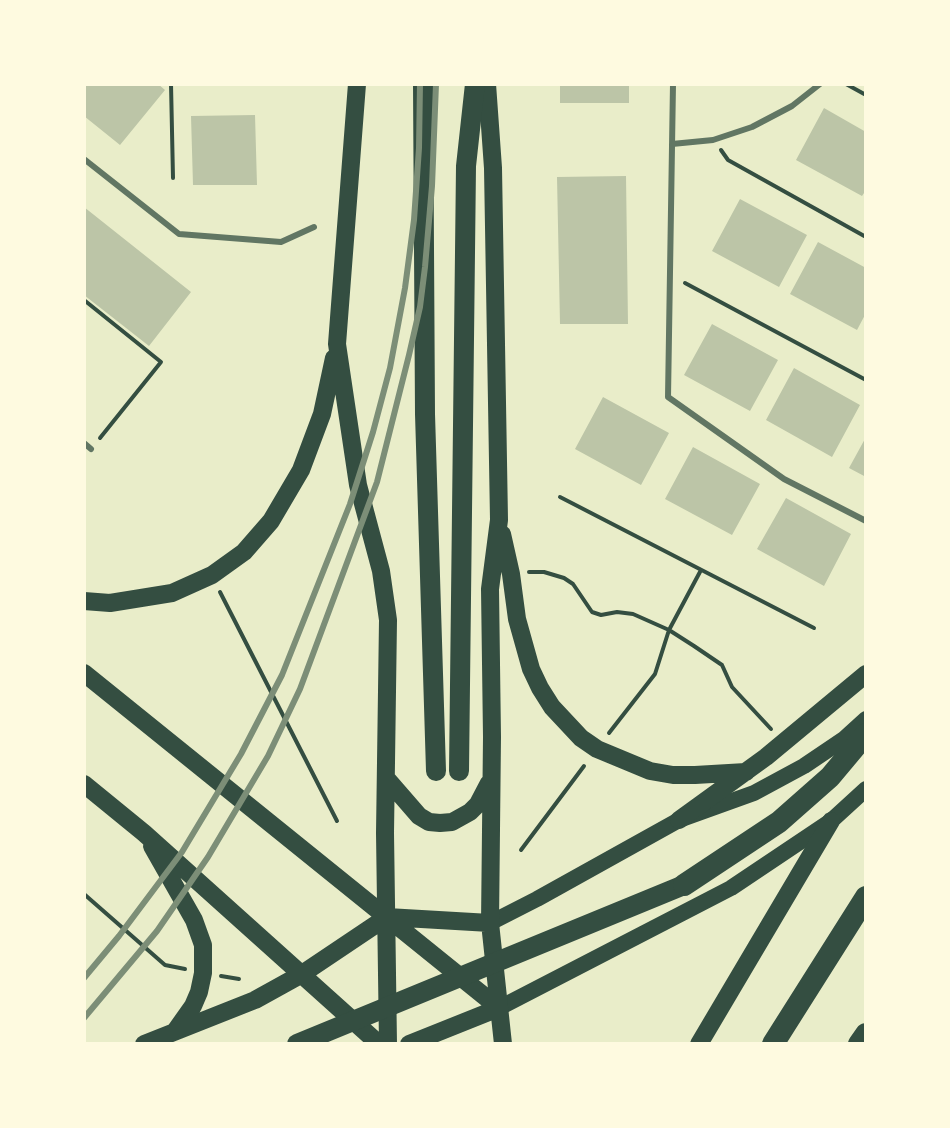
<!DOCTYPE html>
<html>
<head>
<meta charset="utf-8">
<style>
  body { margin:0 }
  #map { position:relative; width:950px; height:1128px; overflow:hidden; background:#e9edc9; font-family:Roboto,sans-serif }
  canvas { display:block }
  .frame { position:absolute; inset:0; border:86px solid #fefae0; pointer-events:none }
</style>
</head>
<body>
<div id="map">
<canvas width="950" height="1128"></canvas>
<div class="frame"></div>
</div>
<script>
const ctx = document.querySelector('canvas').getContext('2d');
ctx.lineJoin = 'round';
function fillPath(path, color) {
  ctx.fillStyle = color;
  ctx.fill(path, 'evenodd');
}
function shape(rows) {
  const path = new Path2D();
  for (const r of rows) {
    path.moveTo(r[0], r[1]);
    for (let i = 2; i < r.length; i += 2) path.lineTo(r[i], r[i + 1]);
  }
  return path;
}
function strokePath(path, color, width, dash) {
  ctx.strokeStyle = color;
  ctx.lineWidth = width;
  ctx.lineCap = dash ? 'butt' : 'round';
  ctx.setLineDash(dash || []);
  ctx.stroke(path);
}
const building = shape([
  [84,84,158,84,165,90,120,145,84,116],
  [560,84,629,84,629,103,560,103],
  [824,108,866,132,866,190,862,196,796,160],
  [255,115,257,185,193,185,191,116],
  [626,176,628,324,560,324,557,177],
  [740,199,807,235,779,287,712,251],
  [84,207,191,292,149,346,84,295],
  [818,242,866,268,866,313,857,330,790,294],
  [712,324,778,360,750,411,684,375],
  [794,368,860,405,832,457,766,420],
  [603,397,669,433,641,485,575,449],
  [866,437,866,477,849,468],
  [693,447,760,484,732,535,665,499],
  [786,498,851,534,824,586,757,549]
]);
const path = shape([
  [171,84,173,178],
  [846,84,866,95],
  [721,150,728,160,866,237],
  [685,283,866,380],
  [84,300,161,362,100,438],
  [560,497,814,628],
  [529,572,544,572,564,578,573,584,592,612,601,615,617,612,633,614,669,630,694,646,722,665,732,687,771,729],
  [220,592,337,821],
  [609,733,655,674,669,630,701,570],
  [521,850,584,766],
  [84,894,165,965,185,969],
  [221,976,239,979]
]);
const service = shape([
  [673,84,668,397,784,479,866,521],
  [672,144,713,140,752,127,792,106,820,84],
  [84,159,179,234,281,242,314,227],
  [84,443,91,449]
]);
const secondary = shape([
  [490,923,537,899,679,820,754,793,804,766,844,739,866,719],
  [499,1008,731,888,831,821,866,789]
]);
const primary = shape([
  [357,84,337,344,358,485,381,571,388,620,385,833,388,1044],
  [487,84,493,168,499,520,490,589,492,737,490,923,503,1044],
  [502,534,511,574,517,619,531,669,540,688,552,707,581,738,597,749,650,771,673,775,695,775,746,772],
  [84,601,110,603,172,593,212,575,244,552,271,521,301,470,322,414,334,358],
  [84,673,499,1008],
  [386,778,419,816,429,822,440,823,452,822,470,812,478,804,489,783],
  [84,784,144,833,379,1044],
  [679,820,766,757,866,674],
  [152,846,194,920,203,945,203,973,199,992,193,1006,176,1030],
  [387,917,490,923],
  [144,1044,255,1000,302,974,387,917],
  [409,1044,499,1008],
  [699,1044,831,821]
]);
const trunk = shape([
  [423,84,425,414,436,771],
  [459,771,466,166,475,84],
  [297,1044,684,885]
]);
const motorway = shape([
  [684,885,779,822,830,777,866,734],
  [773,1044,866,897],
  [859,1044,866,1034]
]);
const rail = shape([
  [84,978,119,936,182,852,241,754,282,675,350,504,373,432,390,368,405,288,414,220,419,148,420,84],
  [84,1018,157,931,208,857,268,756,300,689,377,482,409,355,420,307,425,267,432,186,436,84]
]);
fillPath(building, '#bcc5a7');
strokePath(path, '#344e41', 4);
strokePath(service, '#617663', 6);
strokePath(secondary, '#344e41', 16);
strokePath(primary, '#344e41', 18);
strokePath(trunk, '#344e41', 20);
strokePath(motorway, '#344e41', 22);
strokePath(rail, '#7c8e77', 6);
</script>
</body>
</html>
